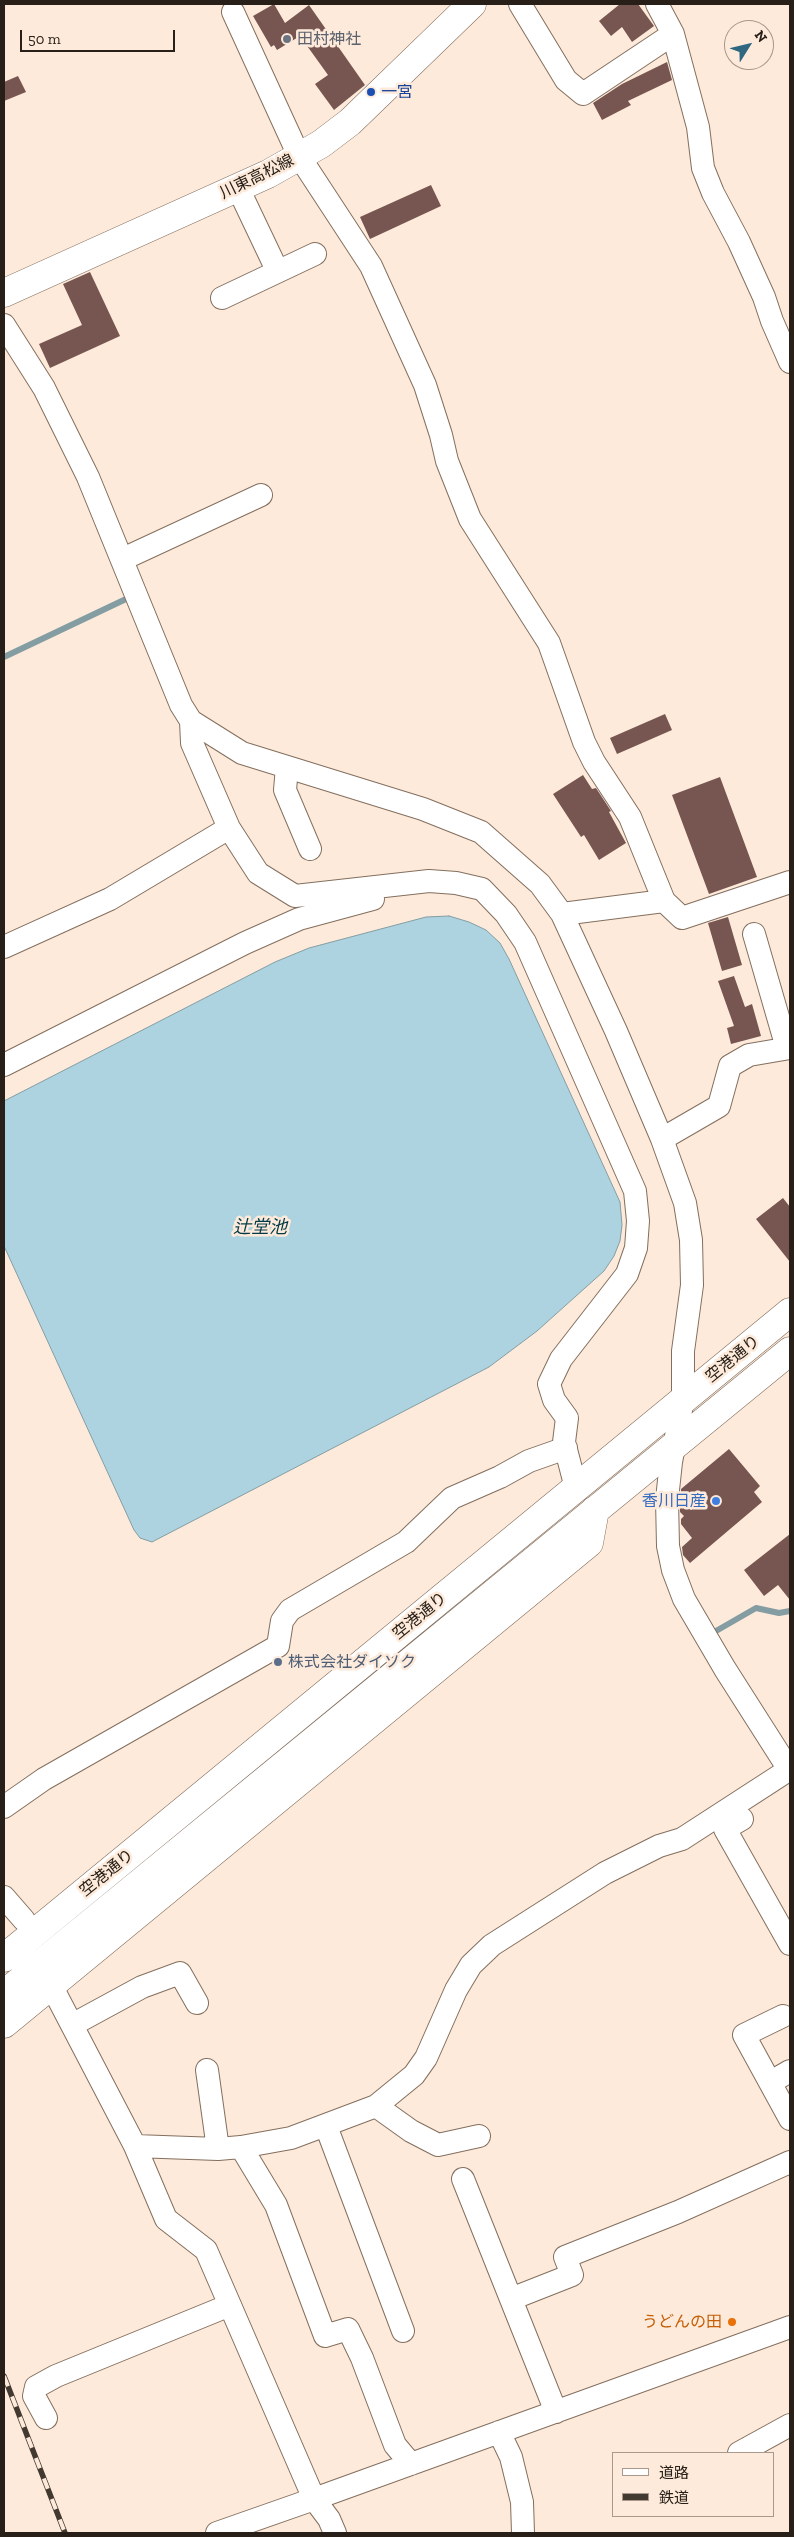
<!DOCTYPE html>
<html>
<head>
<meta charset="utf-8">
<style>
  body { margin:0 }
  #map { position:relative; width:794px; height:2537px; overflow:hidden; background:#fdeada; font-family:"Zilla Slab","Noto Sans JP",serif }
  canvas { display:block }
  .frame { position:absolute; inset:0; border:5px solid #282018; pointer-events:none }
  .legend { position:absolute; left:612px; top:2452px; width:162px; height:65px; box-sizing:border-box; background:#fdeada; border:1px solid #a8998c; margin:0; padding:6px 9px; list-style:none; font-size:15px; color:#282018 }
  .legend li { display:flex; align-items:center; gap:10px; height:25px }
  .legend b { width:25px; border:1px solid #a8998c }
  .north { position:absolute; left:724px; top:20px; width:50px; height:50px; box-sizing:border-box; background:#fdeada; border:1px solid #a8998c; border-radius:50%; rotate:54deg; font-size:14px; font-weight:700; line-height:20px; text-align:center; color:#282018 }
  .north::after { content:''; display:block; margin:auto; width:18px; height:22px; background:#2f6781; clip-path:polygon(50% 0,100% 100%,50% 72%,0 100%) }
  .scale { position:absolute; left:20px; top:30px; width:155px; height:22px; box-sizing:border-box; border:2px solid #282018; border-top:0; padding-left:6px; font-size:15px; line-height:18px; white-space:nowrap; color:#282018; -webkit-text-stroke:4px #fdeada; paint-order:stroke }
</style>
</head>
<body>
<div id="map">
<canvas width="794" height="2537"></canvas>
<div class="frame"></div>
<ul class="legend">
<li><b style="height:6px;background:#fff"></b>道路</li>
<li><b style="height:6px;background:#423930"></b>鉄道</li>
</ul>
<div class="north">N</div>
<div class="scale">50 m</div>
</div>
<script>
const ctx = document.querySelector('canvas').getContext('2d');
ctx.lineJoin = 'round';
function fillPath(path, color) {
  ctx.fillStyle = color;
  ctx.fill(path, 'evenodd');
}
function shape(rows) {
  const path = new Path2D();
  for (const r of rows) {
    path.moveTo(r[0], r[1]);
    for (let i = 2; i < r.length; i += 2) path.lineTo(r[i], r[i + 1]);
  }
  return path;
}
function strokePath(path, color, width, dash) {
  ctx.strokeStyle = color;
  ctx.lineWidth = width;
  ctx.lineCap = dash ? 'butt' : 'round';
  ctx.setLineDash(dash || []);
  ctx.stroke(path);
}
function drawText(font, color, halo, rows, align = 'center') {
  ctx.font = font + ' "Zilla Slab","Noto Sans JP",serif';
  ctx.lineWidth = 5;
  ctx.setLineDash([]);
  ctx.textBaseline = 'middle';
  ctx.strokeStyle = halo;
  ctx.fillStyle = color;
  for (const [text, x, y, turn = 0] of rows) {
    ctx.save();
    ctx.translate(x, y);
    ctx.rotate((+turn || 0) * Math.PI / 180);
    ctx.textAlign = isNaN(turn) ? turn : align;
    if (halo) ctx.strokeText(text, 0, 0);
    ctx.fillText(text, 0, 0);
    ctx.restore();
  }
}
const water = shape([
  [449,916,469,922,486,930,500,943,509,959,620,1202,622,1225,620,1241,614,1256,604,1271,537,1331,489,1367,152,1542,140,1538,134,1530,4,1246,4,1101,275,962,309,948,426,917,449,916]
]);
const stream = shape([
  [4,657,126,599],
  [716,1631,756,1608,779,1613,790,1611]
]);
const building = shape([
  [274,4,285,23,309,5,365,85,334,110,315,84,328,75,300,36,277,50,274,45,271,47,253,16],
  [620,4,638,4,654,26,632,42,622,27,611,36,599,21],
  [667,62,672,80,628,101,631,105,602,120,593,103,622,84],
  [18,76,26,92,4,101,4,82],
  [431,185,441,206,370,239,360,217],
  [90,272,120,336,50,368,39,344,82,325,63,284],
  [665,714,672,730,617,754,610,738],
  [583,775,592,789,596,788,611,811,609,812,626,843,599,860,584,835,581,837,553,794],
  [720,777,757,877,709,894,672,795],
  [728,917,742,965,722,971,708,923],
  [734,976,745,1007,752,1004,761,1036,731,1044,727,1028,734,1026,718,981],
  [783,1198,790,1207,790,1262,756,1219],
  [729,1449,760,1486,754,1492,762,1502,690,1563,683,1555,682,1547,692,1538,681,1524,681,1519,684,1516,680,1512,680,1505,685,1501,681,1495,681,1489],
  [790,1534,790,1600,778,1585,764,1596,744,1570]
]);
const minor = shape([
  [520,4,566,80,583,94,673,34],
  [657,4,673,34,698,127,703,168,713,193,739,242,764,297,772,321,790,362],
  [233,12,299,156,371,266,425,385,441,435,447,461,470,519,549,643,584,742,594,762,630,817,664,901,682,918,790,882],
  [238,188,277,270],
  [222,298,315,254],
  [4,325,44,388,88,477,181,705,191,721,242,753,423,809,481,832,540,884,562,914,616,1031,662,1139,685,1203,691,1240,692,1285,683,1351,683,1400,671,1462,667,1499,668,1546,673,1570,684,1599,725,1669,790,1771],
  [123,559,261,495],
  [191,721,192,743,229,828,258,873,295,896,429,881,456,883,482,889,506,914,525,942,635,1191,638,1221,636,1248,627,1274,561,1359,549,1384,554,1400,567,1418,564,1442,576,1488],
  [287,767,285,790,310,849],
  [562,914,664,901],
  [754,934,787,1048],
  [4,947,110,899,229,828],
  [4,1065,245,943,299,919,373,899],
  [662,1139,719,1106,730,1066,749,1055,790,1048],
  [4,1807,44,1779,278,1646,282,1621,290,1610,406,1542,452,1498,500,1477,529,1461,566,1448],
  [742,1819,725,1829,790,1944],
  [4,1897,24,1920],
  [51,1985,135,2146,166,2219,206,2250,314,2499,790,2327],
  [783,2016,744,2035,790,2119],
  [72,2025,142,1987,180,1973,197,2003],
  [207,2070,218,2149],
  [771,2082,790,2071],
  [376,2106,411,2131,438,2145,479,2136],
  [326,2126,403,2331],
  [135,2146,218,2149,241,2147,291,2138,376,2106,414,2075,426,2058,456,1990,471,1965,492,1945,605,1873,659,1846,682,1839,790,1769],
  [241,2147,276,2205,325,2336,348,2329,362,2358,395,2445,411,2464],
  [463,2179,556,2412],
  [511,2299,572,2275,565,2257,678,2212,790,2162],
  [46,2418,34,2396,36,2387,56,2376,230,2305],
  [499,2432,511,2457,522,2502,523,2533],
  [739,2453,790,2425],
  [217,2533,314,2499,329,2519,335,2533]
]);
const secondary = shape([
  [4,293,268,174,321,144,350,122,472,4]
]);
const trunk = shape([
  [4,1958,790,1312],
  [4,1994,790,1351],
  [4,2024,589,1543,595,1510]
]);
const rail = shape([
  [4,2376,65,2533]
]);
const markers = [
  [287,39,5,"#6b7280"],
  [371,92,5,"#1a4fb4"],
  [716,1501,5,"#3f7fe0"],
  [278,1662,5,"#5c6f8a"],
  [732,2322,5,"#e8710a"]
];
const worshipNames = [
  ["田村神社",297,39]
];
const transitNames = [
  ["一宮",381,92]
];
const streetNames = [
  ["川東高松線",257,177,-26],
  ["空港通り",733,1359,-39],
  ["空港通り",420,1616,-39],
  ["空港通り",107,1873,-39]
];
const shopNames = [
  ["香川日産",706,1501]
];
const serviceNames = [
  ["株式会社ダイソク",288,1662]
];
const foodNames = [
  ["うどんの田",722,2322]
];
const waterNames = [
  ["辻堂池",260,1228]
];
fillPath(water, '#acd3df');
strokePath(water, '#849da3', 1);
strokePath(stream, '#849da3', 6);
fillPath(building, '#775651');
strokePath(minor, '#846f5e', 24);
strokePath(secondary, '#846f5e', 29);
strokePath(trunk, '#846f5e', 29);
strokePath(minor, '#fff', 22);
strokePath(secondary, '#fff', 28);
strokePath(trunk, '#fff', 28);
strokePath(rail, '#423930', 5.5);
strokePath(rail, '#fdeada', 4, [11]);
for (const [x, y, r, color] of markers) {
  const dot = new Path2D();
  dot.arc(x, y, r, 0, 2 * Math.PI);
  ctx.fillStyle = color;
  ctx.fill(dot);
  strokePath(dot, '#fdeada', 2);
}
drawText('16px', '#5b616d', '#fdeada', worshipNames, 'left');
drawText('16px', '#164399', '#fdeada', transitNames, 'left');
drawText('16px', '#282018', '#fdeada', streetNames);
drawText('16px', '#366cbe', '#fdeada', shopNames, 'right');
drawText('16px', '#4e5e75', '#fdeada', serviceNames, 'left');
drawText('16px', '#c56008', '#fdeada', foodNames, 'right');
drawText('italic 18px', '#003a48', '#fdeada', waterNames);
</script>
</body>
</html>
